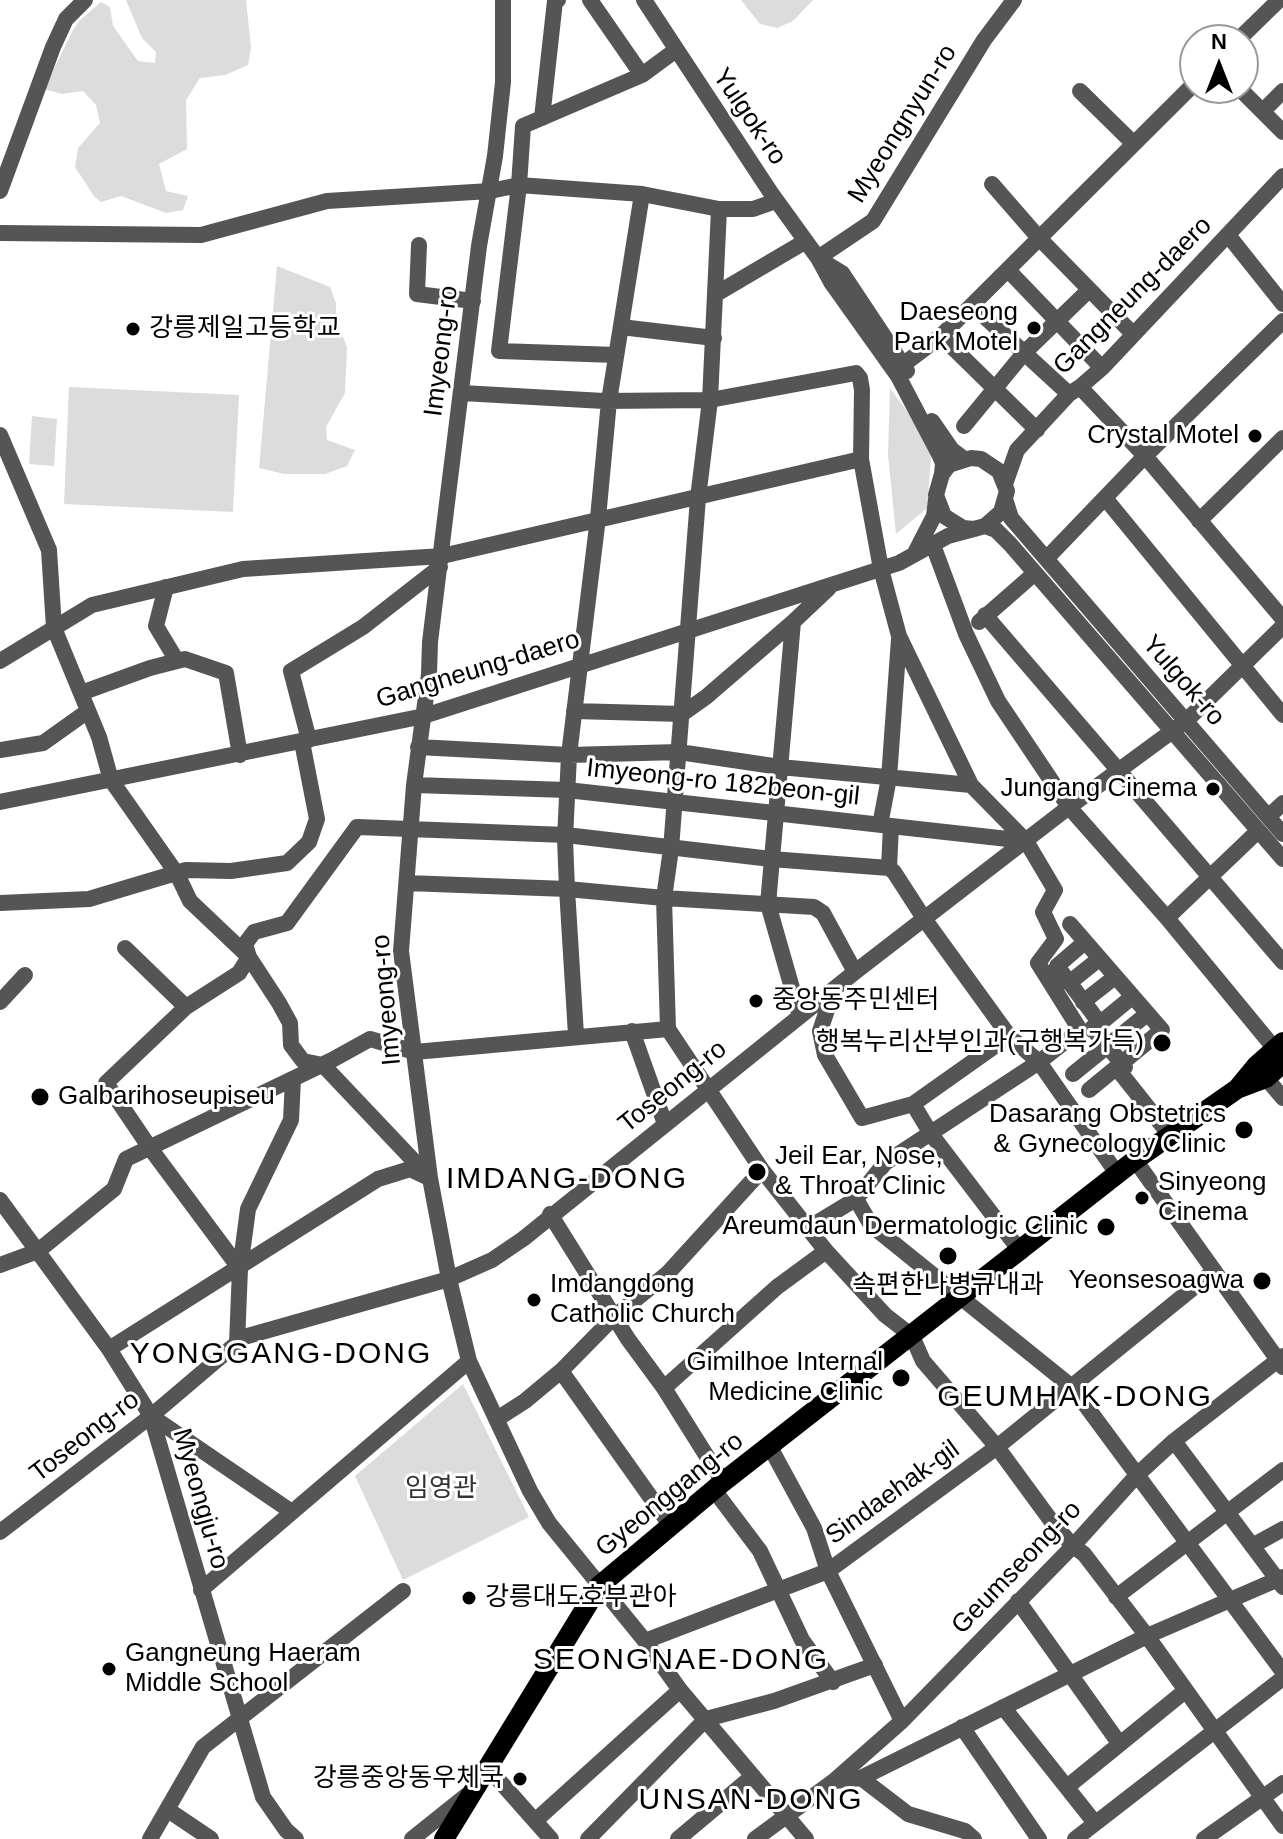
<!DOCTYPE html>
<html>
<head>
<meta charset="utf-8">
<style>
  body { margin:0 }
  #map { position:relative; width:1283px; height:1839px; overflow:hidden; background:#fff; font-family:Helvetica,sans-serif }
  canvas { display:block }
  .north { position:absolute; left:1179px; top:24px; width:80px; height:80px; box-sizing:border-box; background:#fff; border:2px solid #999; border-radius:50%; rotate:0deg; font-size:22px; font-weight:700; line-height:32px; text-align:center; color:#000 }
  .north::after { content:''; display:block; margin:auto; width:28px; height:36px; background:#000; clip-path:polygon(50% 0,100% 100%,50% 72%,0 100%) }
</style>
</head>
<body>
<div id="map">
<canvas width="1283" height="1839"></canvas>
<div class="north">N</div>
</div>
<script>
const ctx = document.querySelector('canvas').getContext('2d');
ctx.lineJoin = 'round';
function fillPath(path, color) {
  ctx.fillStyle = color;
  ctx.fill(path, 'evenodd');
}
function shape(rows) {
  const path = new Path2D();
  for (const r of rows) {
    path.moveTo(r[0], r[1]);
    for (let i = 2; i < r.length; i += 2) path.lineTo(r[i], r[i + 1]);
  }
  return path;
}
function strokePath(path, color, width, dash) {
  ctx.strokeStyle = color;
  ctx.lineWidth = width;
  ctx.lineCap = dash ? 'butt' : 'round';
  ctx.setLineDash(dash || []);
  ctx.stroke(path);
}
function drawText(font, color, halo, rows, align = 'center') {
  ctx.font = font + ' Helvetica,"Noto Sans KR",sans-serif';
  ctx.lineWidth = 6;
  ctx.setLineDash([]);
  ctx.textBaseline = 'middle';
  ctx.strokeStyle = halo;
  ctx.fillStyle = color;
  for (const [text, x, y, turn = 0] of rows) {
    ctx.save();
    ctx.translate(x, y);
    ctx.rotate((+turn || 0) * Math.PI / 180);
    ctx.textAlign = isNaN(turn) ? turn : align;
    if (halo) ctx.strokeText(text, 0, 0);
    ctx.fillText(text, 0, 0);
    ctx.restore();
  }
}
const green = shape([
  [126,0,246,0,251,48,248,65,225,75,200,78,186,100,187,149,159,164,166,191,188,196,183,210,166,213,121,196,101,202,94,196,75,167,78,148,100,123,96,105,83,91,62,94,44,89,73,30,79,21,101,2,110,7,113,26,138,61,155,63,156,52,142,38],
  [741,0,813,0,793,21,777,28,760,24],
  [277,266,330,287,336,303,336,320,347,347,345,393,326,427,327,440,355,450,347,466,325,474,284,474,259,468],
  [69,387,239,395,233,512,64,504],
  [890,388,932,445,927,508,896,534,888,455],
  [32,416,57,419,54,466,29,464],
  [463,1384,529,1517,403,1580,355,1476]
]);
const minor = shape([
  [503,0,503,82,495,156,479,246,446,511,430,642,429,674,414,785,401,951,430,1178,449,1279,469,1361,530,1491,549,1523,645,1641,680,1690,806,1839],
  [590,0,642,75],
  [644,0,771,193,818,258,831,282,898,376,939,454,943,463,942,474],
  [1238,40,1279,0],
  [1239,88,1283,132],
  [1080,91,1134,144],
  [1263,111,1283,91],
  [542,118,555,1,558,0],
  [992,184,1039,238,1133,334],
  [0,191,53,47,66,19,85,0],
  [719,209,710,400,698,498,671,849,664,898,668,1029,762,1170,826,1251,885,1315,912,1336,923,1361,997,1447,1052,1522,1073,1546,1084,1554,1147,1636,1283,1826],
  [0,233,201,235,327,201,490,191,519,185,642,194,719,209,753,209,776,201],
  [1228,235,1283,304],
  [419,245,417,294,473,301],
  [818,258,873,221,984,40,1014,0],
  [819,259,842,273,907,371],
  [1008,270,1102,368],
  [716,294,806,241],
  [972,305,1069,394],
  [621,327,714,338],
  [941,336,1037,430],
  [616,355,499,351,519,185,523,126,642,75,676,50],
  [904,364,941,336,1195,83],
  [1080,387,1145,456,1283,619],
  [462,393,604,401,710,400,856,373,860,378,862,390,861,459,881,569,899,636,971,785,1026,841,1055,890,1043,912,1056,939,1038,963,1080,1030,1039,1062,885,1163,856,1199,808,1228],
  [932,421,952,450,964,459],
  [964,426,1024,353,1089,290],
  [0,435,49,550,54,628,99,737,111,780,177,874,190,901,249,957,279,1003,290,1023,291,1045,303,1061,323,1065,430,1178],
  [1005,484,1017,450,1069,394,1080,387,1102,368,1283,176],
  [1105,498,1283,715],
  [1006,502,1011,518,1283,834],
  [1199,521,1283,438],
  [985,526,996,530,1010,544,1283,859],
  [933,545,966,634,998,701,1069,807,1167,918,1275,1049],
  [914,555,934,516,936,499],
  [1047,558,1145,456,1283,321],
  [166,587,156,626,177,661],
  [985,615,1283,962],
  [793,622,768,904,800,1016],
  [979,622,1035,573],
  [0,661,92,605,243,569,442,556,861,459],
  [81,693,150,668,185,659,226,673,240,755],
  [574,711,682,714,706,697,793,622,829,588],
  [309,740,291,671,363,627,440,567],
  [418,747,569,755,679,752,780,767,971,785],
  [0,750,43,743,88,711],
  [414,785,567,790,1026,841],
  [0,802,424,716,899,563,948,536,985,526,1001,512,1007,491,999,471,981,459,971,458,949,465,942,474,936,495,944,516,963,528,974,529],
  [1269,816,1283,803],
  [880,825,889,778,899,639],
  [889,868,891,826],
  [407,883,567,889,664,898,814,907,823,913,855,972],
  [0,903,89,899,186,870,231,871,287,863,309,842,317,819,302,742],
  [1167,918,1258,831],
  [1070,924,1162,1030,1089,1090],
  [1085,942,1057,966,1099,1022,1092,1028,1125,1067,1119,1071,1169,1134],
  [125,948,186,1007],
  [1069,983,1099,959],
  [833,992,820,1031,825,1055,862,1118,913,1104],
  [0,1002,25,975],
  [1083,1002,1115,977],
  [1092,1030,1132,997],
  [632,1031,665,1124],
  [576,1035,567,889,565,839,569,755,598,518,609,401,642,194],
  [1009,1036,913,1104,931,1134,1021,1252],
  [1073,1074,1147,1014],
  [1266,1078,1283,1098],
  [1135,1160,1283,1367],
  [856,1199,871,1225,1072,1387,1283,1672],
  [0,1200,109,1349,151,1416,263,1797,286,1830,296,1839],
  [550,1214,628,1339,664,1388,723,1482],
  [0,1265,38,1251,114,1189,126,1159,332,1060,370,1039,415,1052,668,1029],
  [240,1269,150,1148,106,1083,186,1007,239,973,249,957,245,944,254,932,287,923,357,827,566,835,771,859,889,868,894,872,925,920,1009,1036,1039,1062,1118,1175],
  [237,1343,240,1269,248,1209,291,1120,293,1079],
  [109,1349,378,1179,410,1169,427,1177],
  [561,1371,671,1526],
  [664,1388,777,1287,826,1251],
  [151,1416,292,1512],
  [497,1419,525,1401,561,1371,614,1317,668,1273,762,1170],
  [1174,1441,1283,1587],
  [770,1447,814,1528,828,1571,902,1721],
  [714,1490,760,1551,802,1640,833,1682],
  [0,1532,151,1416,244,1337,449,1279,492,1260,523,1239,855,972,1069,807,1186,721,1283,626],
  [1252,1546,1283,1529],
  [201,1590,469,1361],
  [1116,1597,1283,1470],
  [1018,1601,1119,1743],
  [645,1641,828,1571,997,1447,1214,1271],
  [1003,1707,1095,1823],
  [962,1727,1039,1839],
  [488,1768,551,1839],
  [861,1778,908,1814,965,1831,974,1839],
  [835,1781,861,1778,1147,1636,1283,1577],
  [1067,1787,1185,1691],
  [168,1810,211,1839],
  [535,1821,680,1690],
  [150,1839,203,1747,403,1591],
  [412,1839,467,1795],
  [588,1839,706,1719,774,1701,875,1665],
  [678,1839,753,1776],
  [755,1839,834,1781,902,1721,1073,1546,1138,1474,1174,1441,1283,1356],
  [1075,1839,1283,1678],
  [1204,1839,1283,1783]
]);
const major = shape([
  [1237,1089,1256,1066,1283,1042],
  [444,1839,599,1586,723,1482,1135,1160,1237,1089,1266,1078,1283,1063]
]);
const markers = [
  [1034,328,8,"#000"],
  [133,329,8,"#000"],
  [1255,436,8,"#000"],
  [1213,789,8,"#000"],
  [756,1001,8,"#000"],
  [1162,1043,10,"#000"],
  [40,1097,10,"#000"],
  [1244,1130,10,"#000"],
  [757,1172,10,"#000"],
  [1142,1198,8,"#000"],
  [1106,1227,10,"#000"],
  [948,1256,10,"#000"],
  [1262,1281,10,"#000"],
  [534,1300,8,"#000"],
  [901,1378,10,"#000"],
  [469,1598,8,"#000"],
  [109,1669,8,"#000"],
  [520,1779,8,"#000"]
];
const streetNames = [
  ["Yulgok-ro",749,117,56],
  ["Myeongnyun-ro",903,124,-58],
  ["Gangneung-daero",1133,296,-45],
  ["Imyeong-ro",442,351,-83],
  ["Gangneung-daero",478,670,-17],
  ["Yulgok-ro",1183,681,49],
  ["Imyeong-ro 182beon-gil",723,783,6],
  ["Imyeong-ro",387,1000,-95],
  ["Toseong-ro",673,1087,-39],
  ["Toseong-ro",85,1437,-38],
  ["Sindaehak-gil",893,1493,-36],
  ["Gyeonggang-ro",670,1495,-39],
  ["Myeongju-ro",200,1499,74],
  ["Geumseong-ro",1017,1568,-46]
];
const poiNames = [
  ["Daeseong",1018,313],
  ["Park Motel",1018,343],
  ["강릉제일고등학교",149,329,"left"],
  ["Crystal Motel",1239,436],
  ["Jungang Cinema",1197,789],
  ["중앙동주민센터",772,1001,"left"],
  ["행복누리산부인과(구행복가득)",1144,1043],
  ["Galbarihoseupiseu",58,1097,"left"],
  ["Dasarang Obstetrics",1226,1115],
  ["& Gynecology Clinic",1226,1145],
  ["Jeil Ear, Nose,",775,1157,"left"],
  ["& Throat Clinic",775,1187,"left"],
  ["Sinyeong",1158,1183,"left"],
  ["Cinema",1158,1213,"left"],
  ["Areumdaun Dermatologic Clinic",1088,1227],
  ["Yeonsesoagwa",1244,1281],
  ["Imdangdong",550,1285,"left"],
  ["Catholic Church",550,1315,"left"],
  ["속편한나병규내과",948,1286,"center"],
  ["Gimilhoe Internal",883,1363],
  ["Medicine Clinic",883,1393],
  ["강릉대도호부관아",485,1598,"left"],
  ["Gangneung Haeram",125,1654,"left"],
  ["Middle School",125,1684,"left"],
  ["강릉중앙동우체국",504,1779]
];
const parkNames = [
  ["임영관",441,1489]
];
const quarterNames = [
  ["IMDANG-DONG",567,1180],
  ["YONGGANG-DONG",281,1355],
  ["GEUMHAK-DONG",1075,1398],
  ["SEONGNAE-DONG",681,1661],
  ["UNSAN-DONG",751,1801]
];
fillPath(green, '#dcdcdc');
strokePath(minor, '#555', 16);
strokePath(major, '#000', 20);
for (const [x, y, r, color] of markers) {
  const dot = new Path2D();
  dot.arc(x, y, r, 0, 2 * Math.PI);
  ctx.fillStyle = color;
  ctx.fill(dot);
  strokePath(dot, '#fff', 3);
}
drawText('26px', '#000', '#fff', streetNames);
drawText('26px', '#000', '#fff', poiNames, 'right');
drawText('26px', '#333', '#fff', parkNames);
ctx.letterSpacing = '2px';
drawText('30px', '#000', '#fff', quarterNames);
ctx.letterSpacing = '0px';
</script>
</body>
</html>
